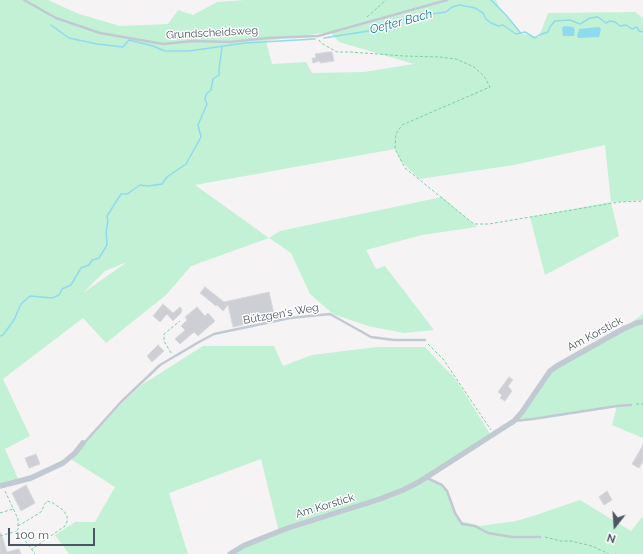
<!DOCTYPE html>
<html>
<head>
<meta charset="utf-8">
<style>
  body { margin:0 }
  #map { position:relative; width:643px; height:554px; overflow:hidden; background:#f5f3f3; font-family:Raleway,sans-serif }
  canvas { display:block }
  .north { position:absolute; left:595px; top:506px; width:40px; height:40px; -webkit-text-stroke:3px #fff; paint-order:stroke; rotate:197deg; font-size:11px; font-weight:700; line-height:16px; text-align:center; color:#4a5661 }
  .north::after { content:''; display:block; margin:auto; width:14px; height:18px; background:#4a5661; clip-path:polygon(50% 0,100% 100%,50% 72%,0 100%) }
  .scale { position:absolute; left:8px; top:528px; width:87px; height:18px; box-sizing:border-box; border:2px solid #4a5661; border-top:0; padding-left:5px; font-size:12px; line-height:14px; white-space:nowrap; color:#4a5661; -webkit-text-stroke:3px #fff; paint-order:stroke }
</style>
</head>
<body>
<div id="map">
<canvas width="643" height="554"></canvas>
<div class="north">N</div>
<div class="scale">100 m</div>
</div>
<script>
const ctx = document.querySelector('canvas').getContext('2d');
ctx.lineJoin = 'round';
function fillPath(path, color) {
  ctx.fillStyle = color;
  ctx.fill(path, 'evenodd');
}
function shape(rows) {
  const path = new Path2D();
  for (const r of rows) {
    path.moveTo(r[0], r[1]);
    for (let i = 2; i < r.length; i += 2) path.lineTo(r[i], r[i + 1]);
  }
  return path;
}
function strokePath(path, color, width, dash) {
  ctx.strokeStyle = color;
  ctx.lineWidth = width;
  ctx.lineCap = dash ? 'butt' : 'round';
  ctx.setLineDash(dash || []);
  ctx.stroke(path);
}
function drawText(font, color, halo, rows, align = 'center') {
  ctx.font = font + ' Raleway,sans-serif';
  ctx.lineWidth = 3;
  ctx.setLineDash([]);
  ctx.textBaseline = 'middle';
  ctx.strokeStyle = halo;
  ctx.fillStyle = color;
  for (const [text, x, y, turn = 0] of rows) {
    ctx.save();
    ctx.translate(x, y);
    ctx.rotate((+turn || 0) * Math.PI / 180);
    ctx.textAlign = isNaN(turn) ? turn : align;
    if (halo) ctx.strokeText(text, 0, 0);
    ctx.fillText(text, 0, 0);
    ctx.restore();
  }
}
const green = shape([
  [0,0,48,0,79,14,120,26,168,24,178,10,193,15,217,2,245,0,496,0,500,9,522,34,539,37,548,13,635,12,643,18,643,200,611,202,619,236,545,275,530,217,611,202,605,145,514,165,419,179,400,160,395,149,195,185,269,238,280,231,442,197,477,227,422,235,366,250,376,269,385,266,434,330,404,333,368,326,333,314,310,294,291,253,269,238,191,266,166,295,106,343,83,318,3,379,30,436,5,449,19,481,0,485],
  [330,32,339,42,414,64,364,72,312,73,306,62,272,64,266,41],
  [127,262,83,293,105,271],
  [643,314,643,438,612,425,617,406,514,421,551,371,622,329],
  [203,346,274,346,283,366,312,355,377,347,425,347,457,381,490,434,426,477,442,485,447,491,455,513,461,521,480,526,516,521,533,516,580,500,631,531,643,516,643,554,230,554,279,532,261,459,169,493,188,554,69,554,55,535,75,522,95,522,115,487,69,458,122,403,143,384]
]);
const water = shape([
  [564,26,573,27,575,30,574,36,563,36,562,28],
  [599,27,601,29,599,37,579,38,577,37,579,29]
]);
const stream = shape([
  [491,0,505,14,520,32],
  [51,25,69,38,97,44,123,47,129,40,153,46,165,51,189,51,245,43,315,39],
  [324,38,381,29,390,23,426,14,431,14,446,12,452,7,460,5,475,8,483,13,486,19,491,23,498,26,503,25,516,34,525,32,535,38,539,35,548,32,550,27,555,21,570,20,580,24,590,18,598,17,606,23,610,21,615,22,620,26,626,25,632,29,637,27,639,31,643,32],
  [0,336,3,335,14,320,21,304,30,296,52,298,59,295,62,289,71,285,81,268,89,265,92,260,99,258,107,245,106,232,108,221,107,216,121,194,127,194,140,185,148,186,162,184,167,177,186,164,201,137,198,125,207,104,205,99,207,93,211,90,213,79,219,75,219,69,222,47]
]);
const building = shape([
  [328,52,332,52,334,61,320,63,320,61,313,63,312,58,316,58,315,54,328,52],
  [205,287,224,302,269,292,275,318,233,327,228,305,223,311,217,305,216,306,200,293,205,287],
  [163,304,173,313,180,307,182,310,181,313,173,321,167,314,160,322,153,316,163,304],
  [197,307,205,316,208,313,215,321,198,336,194,332,180,344,175,339,185,330,181,326,187,320,185,317,197,307],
  [158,345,164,351,152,362,147,356,158,345],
  [509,377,513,380,508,386,512,391,505,401,500,398,502,395,498,392,509,377],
  [643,445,643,461,639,468,632,464,643,445],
  [36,454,40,464,29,468,25,458,36,454],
  [26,485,35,503,21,511,12,493,26,485],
  [607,491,612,500,604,505,599,497,607,491],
  [0,533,1,533,7,552,19,549,21,554,0,554,0,533]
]);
const path = shape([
  [367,17,386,0],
  [319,40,321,43,337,52,351,52,404,56,439,57,456,59,474,67,484,76,490,87,402,125,396,134,395,149,405,168,474,224,489,224,619,202,643,201],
  [428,344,443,359,491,430],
  [171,353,164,341,164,334,180,321],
  [636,404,643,404],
  [5,491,18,519,18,531,35,554],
  [0,513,13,509],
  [18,526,38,514,42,511,44,505,47,501,53,503,63,510,67,516,67,522,65,526,32,549],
  [0,536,17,531],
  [545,537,561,541,571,541,592,546,609,554]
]);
const lane = shape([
  [24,0,56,18,100,33,163,44,193,41,230,42,267,38,318,36,447,0],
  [514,421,533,419,617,406,631,405],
  [84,443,121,402,160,365,199,342,214,334,290,318,330,314,371,337,394,340,425,340],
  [427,478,442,485,447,491,455,513,462,524,475,526,488,533,512,537,540,537]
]);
const street = shape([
  [0,486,31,478,63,463,75,453,83,443],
  [230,554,243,546,265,537,288,528,380,499,403,490,419,482,514,421,522,412,550,371,557,366,623,329,637,323,643,322]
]);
const streetNames = [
  ["Grundscheidsweg",212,33,-3],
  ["Bützgen's Weg",281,314,-10],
  ["Am Korstick",595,334,-28],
  ["Am Korstick",325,506,-17]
];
const waterNames = [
  ["Oefter Bach",401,22,-15]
];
fillPath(green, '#c3f1d5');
fillPath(water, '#90daee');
strokePath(stream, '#90daee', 1.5);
fillPath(building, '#cdcfd5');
strokePath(building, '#d7d9de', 1);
strokePath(path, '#7ad0a6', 1, [3, 2]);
strokePath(lane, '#c1cad2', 2.5);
strokePath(street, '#c1cad2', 5.5);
drawText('11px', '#4a5661', '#fff', streetNames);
drawText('italic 12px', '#0c7c9b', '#fff', waterNames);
</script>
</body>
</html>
